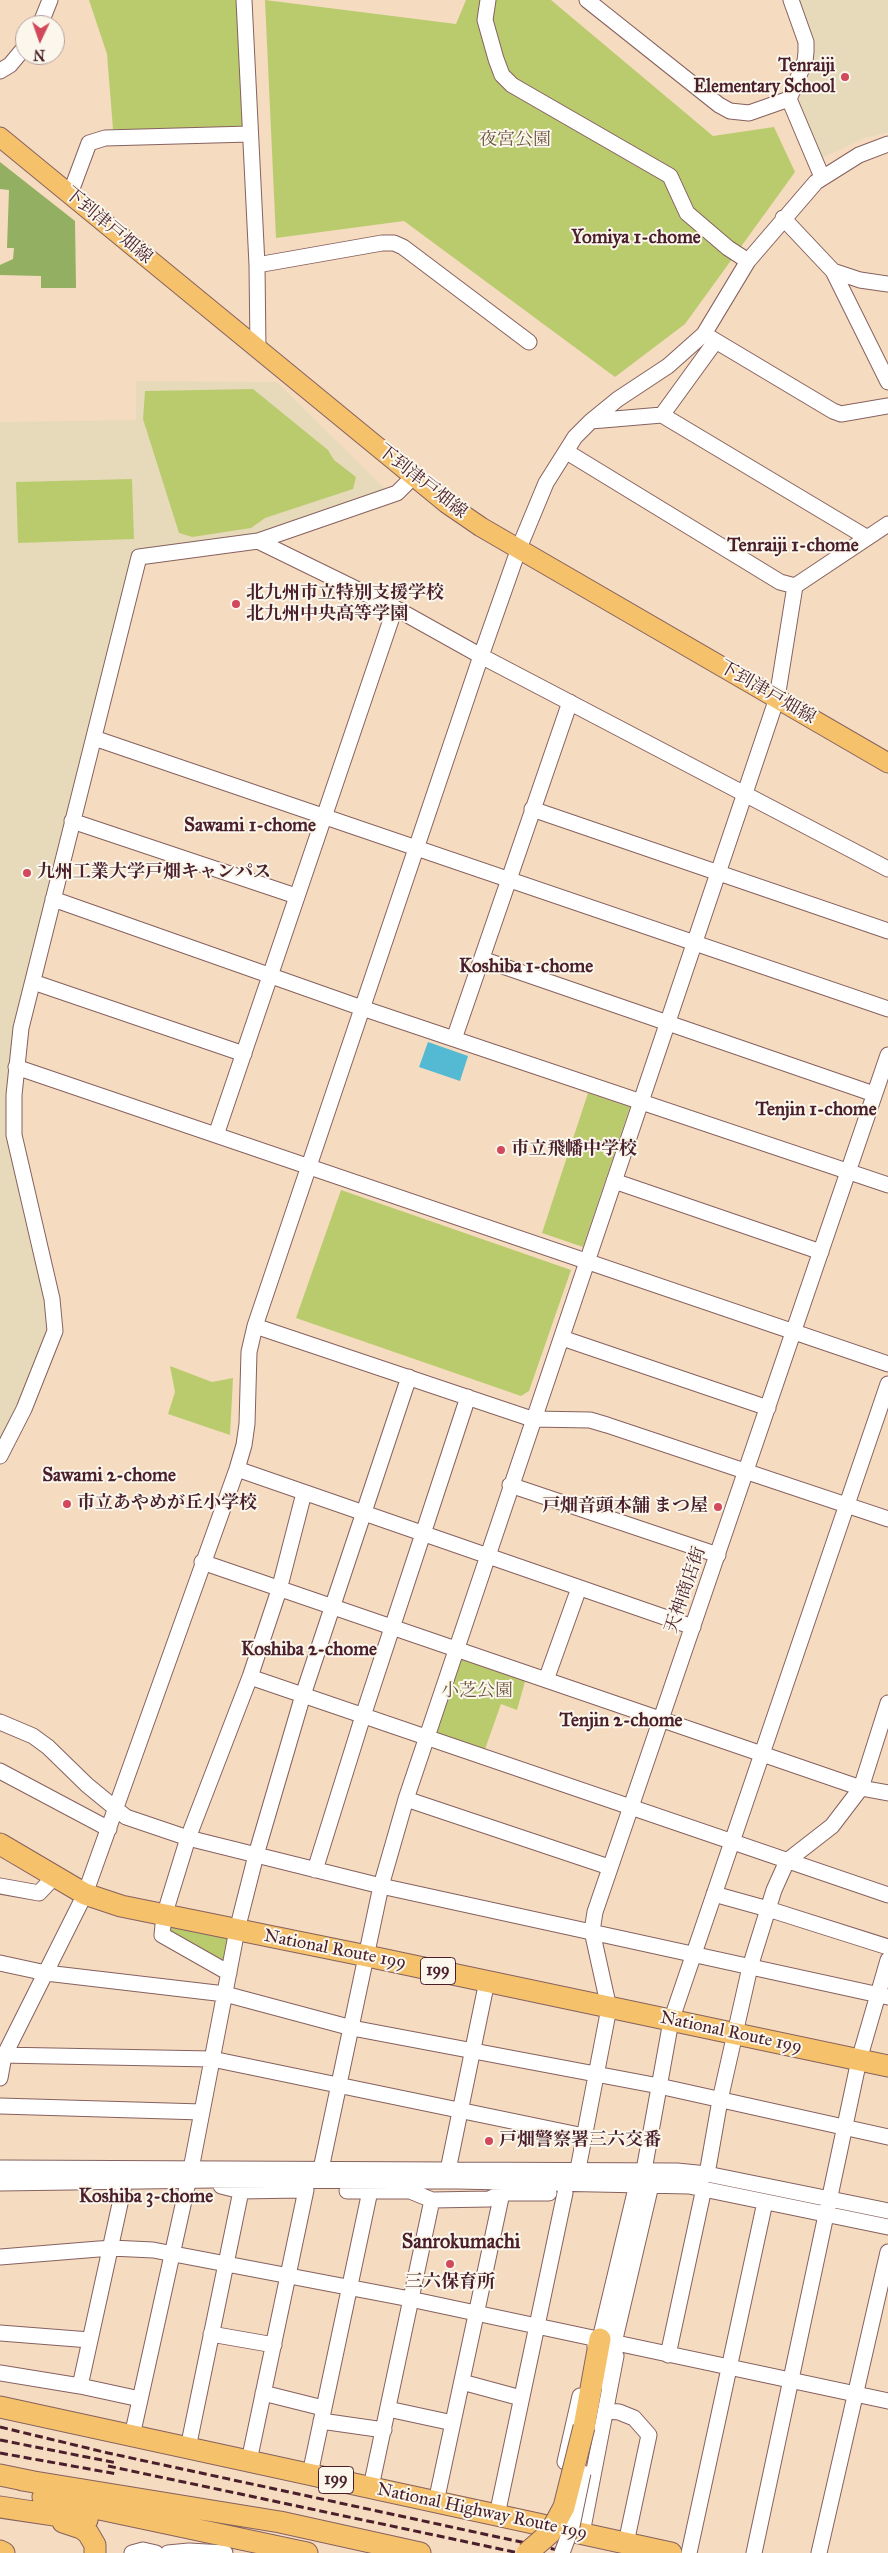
<!DOCTYPE html>
<html>
<head>
<meta charset="utf-8">
<style>
  body { margin:0 }
  #map { position:relative; width:888px; height:2553px; overflow:hidden; background:#f5dbbf; font-family:"IM FELL Great Primer",serif }
  canvas { display:block }
  .north { position:absolute; left:15px; top:15px; width:50px; height:50px; box-sizing:border-box; background:#fbf7ec; border:1px solid #b4a19f; border-radius:50%; rotate:183deg; font-size:14px; font-weight:700; line-height:20px; text-align:center; color:#4a1f2b }
  .north::after { content:''; display:block; margin:auto; width:18px; height:22px; background:#d1495b; clip-path:polygon(50% 0,100% 100%,50% 72%,0 100%) }
</style>
</head>
<body>
<div id="map">
<canvas width="888" height="2553"></canvas>
<div class="north">N</div>
</div>
<script>
const ctx = document.querySelector('canvas').getContext('2d');
ctx.lineJoin = 'round';
function fillPath(path, color) {
  ctx.fillStyle = color;
  ctx.fill(path, 'evenodd');
}
function shape(rows) {
  const path = new Path2D();
  for (const r of rows) {
    path.moveTo(r[0], r[1]);
    for (let i = 2; i < r.length; i += 2) path.lineTo(r[i], r[i + 1]);
  }
  return path;
}
function strokePath(path, color, width, dash) {
  ctx.strokeStyle = color;
  ctx.lineWidth = width;
  ctx.lineCap = dash ? 'butt' : 'round';
  ctx.setLineDash(dash || []);
  ctx.stroke(path);
}
function drawText(font, color, halo, rows, align = 'center') {
  ctx.font = font + ' "IM FELL Great Primer","Noto Serif JP",serif';
  ctx.lineWidth = 4;
  ctx.setLineDash([]);
  ctx.textBaseline = 'middle';
  ctx.strokeStyle = halo;
  ctx.fillStyle = color;
  for (const [text, x, y, turn = 0] of rows) {
    ctx.save();
    ctx.translate(x, y);
    ctx.rotate((+turn || 0) * Math.PI / 180);
    ctx.textAlign = isNaN(turn) ? turn : align;
    if (halo) ctx.strokeText(text, 0, 0);
    ctx.fillText(text, 0, 0);
    ctx.restore();
  }
}
const built = shape([
  [794,0,888,0,888,132,862,139,820,159,801,116,796,97,803,75],
  [136,381,277,382,386,490,251,535,141,549,131,563,37,947,11,1125,43,1281,49,1336,0,1445,0,422,136,420]
]);
const green = shape([
  [89,0,237,0,244,134,113,129,107,54],
  [265,0,456,24,466,0,551,0,713,136,774,127,795,172,685,324,615,377,404,221,276,238],
  [253,389,328,450,334,460,356,477,353,489,265,518,251,528,192,537,179,533,143,419,145,391],
  [132,479,134,539,18,543,16,482],
  [588,1093,630,1107,583,1247,542,1233],
  [341,1190,571,1270,529,1391,521,1396,296,1318],
  [170,1366,212,1382,233,1378,230,1435,168,1414,175,1392],
  [459,1656,526,1678,517,1710,501,1704,484,1752,435,1734],
  [168,1922,228,1936,225,1963,167,1934]
]);
const forest = shape([
  [0,162,75,221,76,288,41,288,41,276,0,275,0,265,13,259,14,248,7,248,9,190,0,189]
]);
const water = shape([
  [428,1042,468,1056,460,1081,419,1067]
]);
const minor = shape([
  [244,0,257,265,258,350],
  [488,0,485,20,496,59,502,75,512,85,670,176,687,213,728,248,748,261],
  [587,0,719,105,730,111,749,113,789,99],
  [791,0,806,42,806,52,805,61,789,99,822,177],
  [40,25,50,0],
  [0,71,10,65,25,47],
  [70,194,89,143,105,138,250,134],
  [783,218,833,271,888,382],
  [257,265,382,243,394,243,403,247,529,342],
  [833,271,860,280,888,284],
  [704,334,833,411,841,414,888,406],
  [662,415,715,342],
  [591,421,662,415,866,537],
  [567,452,780,582,795,586],
  [258,541,395,608,481,656,888,869],
  [94,738,888,1009],
  [532,809,888,931],
  [72,821,296,896],
  [53,899,362,1008,888,1185],
  [482,959,874,1094],
  [33,982,244,1054],
  [454,1039,570,702],
  [16,1067,888,1364],
  [216,1135,395,608],
  [614,1181,821,1252],
  [255,1326,532,1419,590,1420,607,1425,888,1519],
  [562,1338,768,1408],
  [0,1456,24,1409,55,1331,52,1299,14,1135,14,1095,21,1028,139,557,258,541,397,493,413,477],
  [237,1469,693,1627],
  [510,1485,718,1555],
  [202,1562,762,1754,861,1788,888,1793],
  [250,1677,888,1895],
  [546,1680,579,1588],
  [0,1722,33,1736,48,1747,87,1785,126,1817,188,1838,381,1886,888,1997],
  [0,1771,109,1829],
  [406,1799,609,1867],
  [315,1870,363,1716,468,1397],
  [0,1886,39,1893,55,1876],
  [714,1894,768,1909,888,1947],
  [0,1963,46,1973,225,1994,352,2028,659,2086,888,2137],
  [229,1973,162,1935,164,1916,188,1838,250,1677,279,1590,304,1493],
  [0,2055,212,2059,584,2136],
  [0,2078,4,2056,85,1894,237,1469,244,1445,247,1424,249,1352,255,1326,481,656,519,548,546,483,575,437,591,421,618,399,668,366,704,334,748,261,816,182,859,155,888,144],
  [0,2106,202,2112],
  [0,2168,677,2171,707,2174,888,2211],
  [321,2169,381,1886,406,1799,777,698,795,586,888,524],
  [578,2169,609,2008,592,1931,595,1912,888,1055],
  [448,2170,487,1981],
  [707,2174,720,2100,750,1967,774,1890,787,1861,832,1826,861,1788,888,1703],
  [0,2183,212,2180,457,2181,689,2186,888,2227],
  [221,2186,241,2191,299,2190],
  [347,2191,410,2191,432,2200,489,2199,502,2193,549,2193],
  [0,2257,111,2248,153,2250,410,2299,888,2401],
  [0,2333,90,2340],
  [211,2334,274,2345],
  [595,2346,600,2339,637,2184,644,2170,671,2021,888,1384],
  [668,2355,704,2188],
  [0,2373,80,2386,140,2399],
  [602,2381,614,2343,651,2185,647,2176],
  [462,2382,521,2398],
  [80,2386,125,2181],
  [263,2393,323,2408],
  [388,2409,453,2423],
  [607,2411,619,2412,634,2418,649,2435,626,2543],
  [321,2421,384,2430],
  [132,2436,191,2169,237,1930,256,1855,303,1695,409,1377],
  [188,2448,241,2191],
  [249,2461,306,2190],
  [565,2462,580,2396],
  [310,2474,370,2191],
  [371,2487,432,2200],
  [436,2502,502,2193],
  [497,2515,565,2193],
  [582,2533,616,2356],
  [132,2553,143,2550,156,2553],
  [168,2553,189,2551,225,2553],
  [689,2553,765,2202],
  [754,2553,859,2060,888,1960],
  [819,2553,888,2252]
]);
const major = shape([
  [0,137,446,503,481,527,888,763]
]);
const highway = shape([
  [0,1844,85,1894,121,1906,367,1956,888,2066],
  [0,2407,671,2553],
  [584,2427,600,2339],
  [0,2475,34,2482],
  [22,2480,280,2522,420,2553],
  [43,2497,307,2553],
  [0,2507,87,2520],
  [63,2522,81,2528,88,2533,95,2545,95,2553],
  [0,2551,4,2553]
]);
const rail = shape([
  [0,2427,108,2453,572,2553],
  [0,2440,117,2463],
  [0,2453,117,2474],
  [108,2466,519,2553]
]);
const minorBridge = shape([
  [562,2553,572,2526,583,2473]
]);
const highwayBridge = shape([
  [527,2553,550,2533,564,2507,584,2427]
]);
const markers = [
  [845,77,5,"#d1495b"],
  [236,604,5,"#d1495b"],
  [27,873,5,"#d1495b"],
  [501,1150,5,"#d1495b"],
  [67,1504,5,"#d1495b"],
  [718,1507,5,"#d1495b"],
  [489,2141,5,"#d1495b"],
  [450,2264,5,"#d1495b"]
];
const shields = [
  [438,1971,35],
  [336,2480,35]
];
const shieldNames = [
  ["199",438,1971],
  ["199",336,2480]
];
const poiNames = [
  ["Tenraiji",835,67,"right"],
  ["Elementary School",835,88,"right"],
  ["北九州市立特別支援学校",246,594],
  ["北九州中央高等学園",246,615],
  ["九州工業大学戸畑キャンパス",37,873],
  ["市立飛幡中学校",511,1150],
  ["市立あやめが丘小学校",77,1504],
  ["戸畑音頭本舗 まつ屋",708,1507,"right"],
  ["戸畑警察署三六交番",499,2141],
  ["三六保育所",450,2283,"center"]
];
const parkNames = [
  ["夜宮公園",515,141],
  ["小芝公園",477,1692]
];
const streetNames = [
  ["下到津戸畑線",108,226,40],
  ["下到津戸畑線",422,482,38],
  ["下到津戸畑線",767,693,30],
  ["天神商店街",686,1590,-71],
  ["National Route 199",335,1950,11],
  ["National Route 199",731,2033,12],
  ["National Highway Route 199",482,2512,12]
];
const neighbourhoodNames = [
  ["Yomiya 1-chome",636,238],
  ["Tenraiji 1-chome",793,546],
  ["Sawami 1-chome",250,826],
  ["Koshiba 1-chome",526,967],
  ["Tenjin 1-chome",816,1110],
  ["Sawami 2-chome",109,1476],
  ["Koshiba 2-chome",309,1650],
  ["Tenjin 2-chome",621,1721],
  ["Koshiba 3-chome",146,2197]
];
const quarterNames = [
  ["Sanrokumachi",461,2243]
];
fillPath(built, '#e7daba');
fillPath(green, '#bacb6e');
fillPath(forest, '#93af61');
fillPath(water, '#54b9d2');
strokePath(minor, '#86615f', 17);
strokePath(major, '#86615f', 21);
strokePath(highway, '#86615f', 23);
strokePath(minor, '#fff', 15);
strokePath(major, '#f5c16b', 19);
strokePath(highway, '#f5c16b', 21);
strokePath(rail, '#4a1f2b', 3, [8, 4]);
strokePath(minorBridge, '#86615f', 17, []);
strokePath(highwayBridge, '#86615f', 23, []);
strokePath(minorBridge, '#fff', 15);
strokePath(highwayBridge, '#f5c16b', 21);
for (const [x, y, r, color] of markers) {
  const dot = new Path2D();
  dot.arc(x, y, r, 0, 2 * Math.PI);
  ctx.fillStyle = color;
  ctx.fill(dot);
  strokePath(dot, '#fbf7ec', 2);
}
for (const [x, y, w] of shields) {
  const box = new Path2D();
  box.roundRect(x - w / 2, y - 13.5, w, 27, 4);
  ctx.fillStyle = '#fbf7ec';
  ctx.fill(box);
  strokePath(box, '#4a1f2b', 1);
}
drawText('bold 16px', '#4a1f2b', null, shieldNames);
drawText('bold 18px', '#4a1f2b', '#fbf7ec', poiNames, 'left');
drawText('18px', '#6c533f', '#fbf7ec', parkNames);
drawText('18px', '#4a1f2b', '#fbf7ec', streetNames);
drawText('bold 19px', '#4a1f2b', '#fbf7ec', neighbourhoodNames);
drawText('bold 20px', '#4a1f2b', '#fbf7ec', quarterNames);
</script>
</body>
</html>
